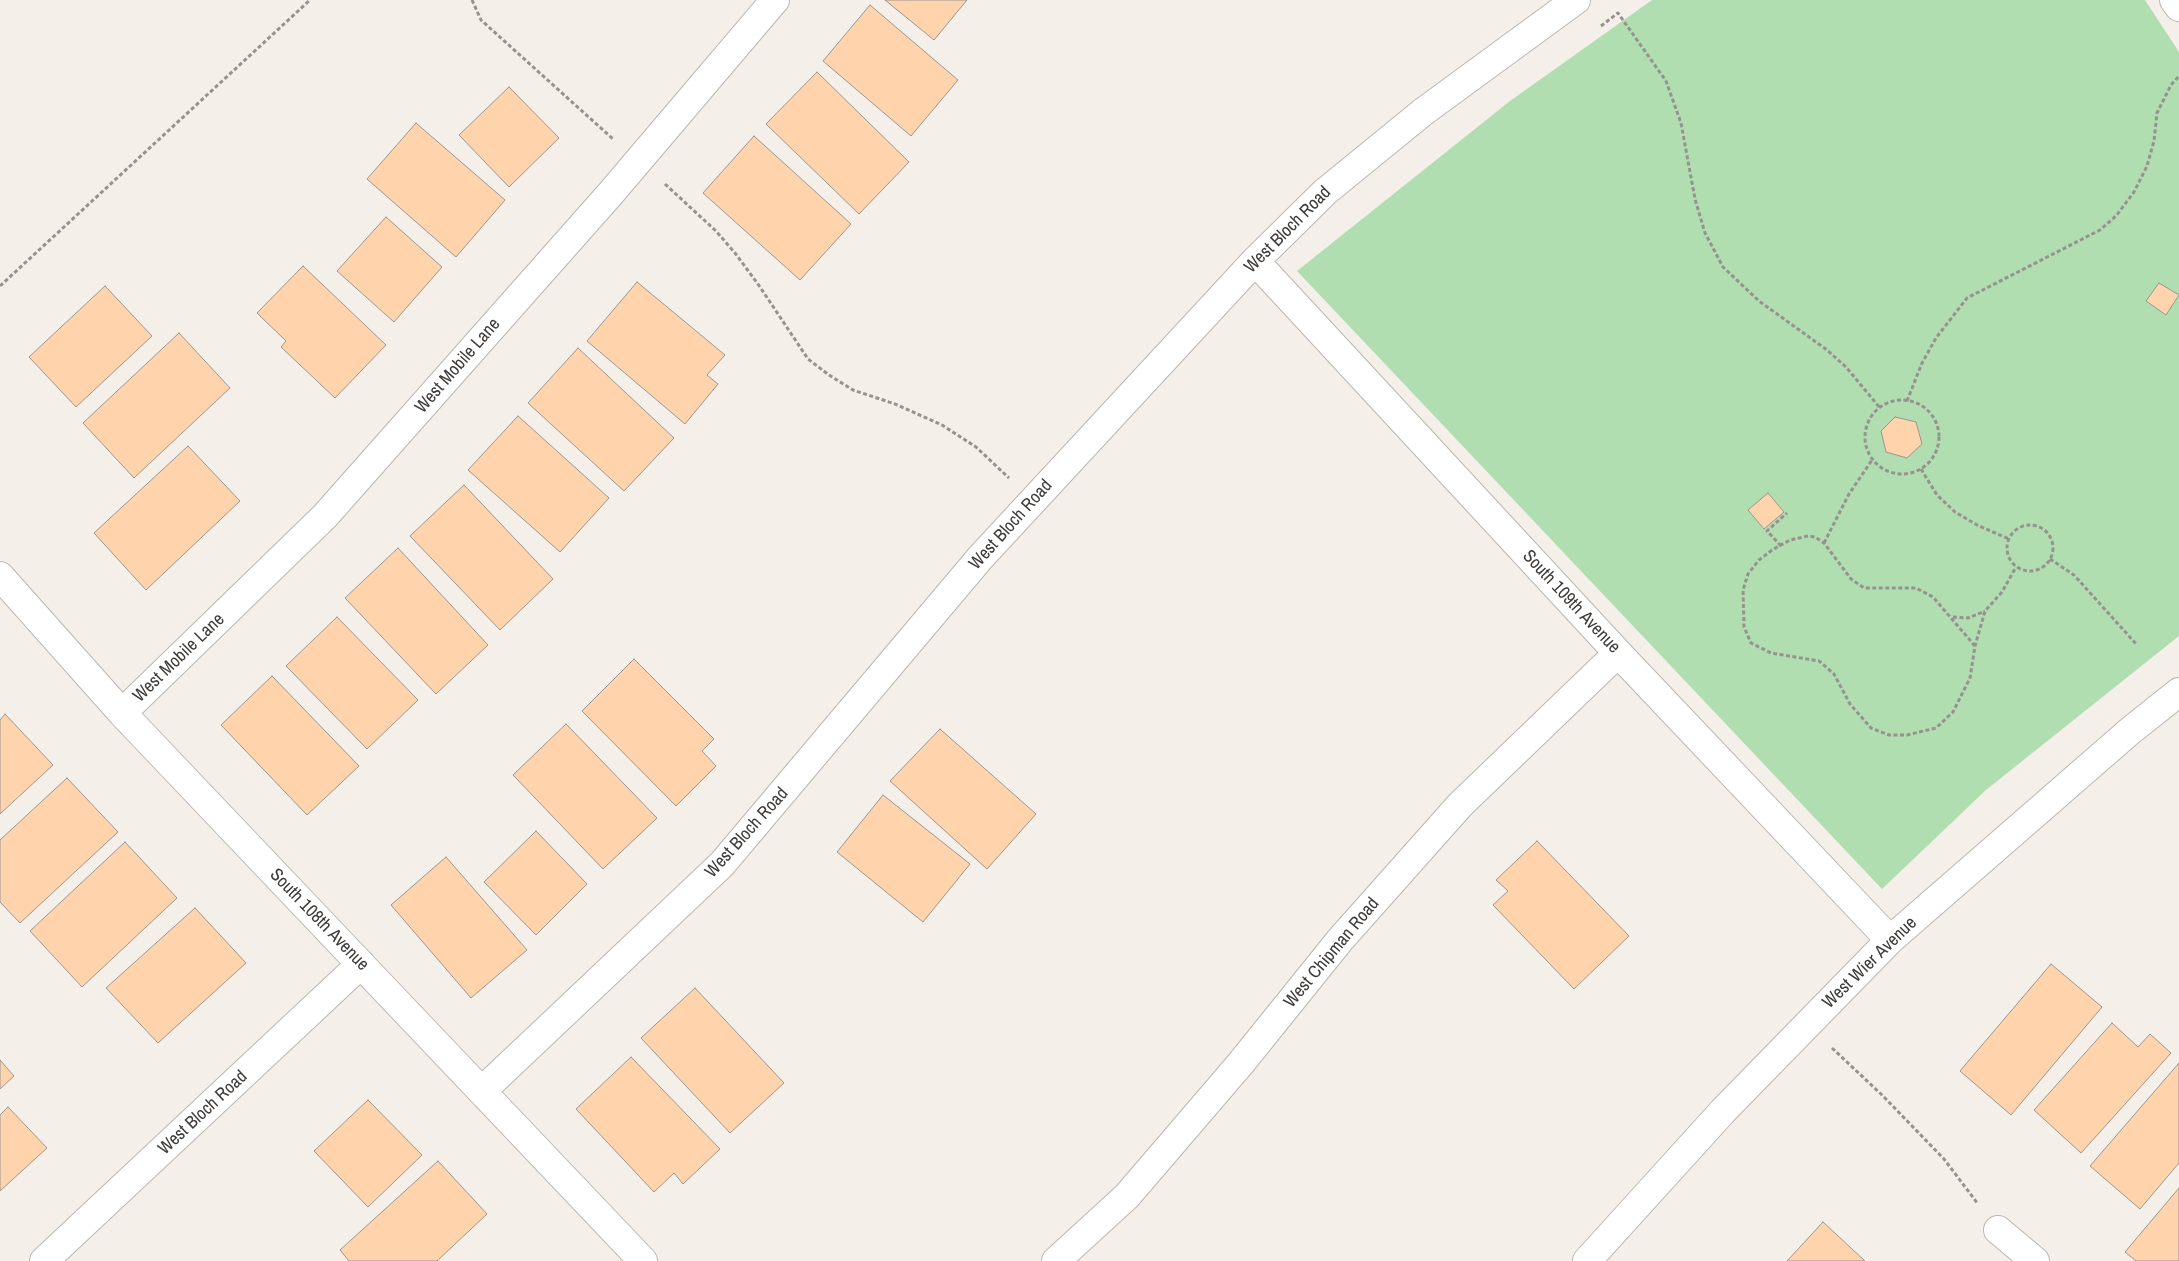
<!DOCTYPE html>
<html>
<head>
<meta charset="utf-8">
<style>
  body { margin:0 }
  canvas { display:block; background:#f5efea }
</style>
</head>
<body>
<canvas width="2179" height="1261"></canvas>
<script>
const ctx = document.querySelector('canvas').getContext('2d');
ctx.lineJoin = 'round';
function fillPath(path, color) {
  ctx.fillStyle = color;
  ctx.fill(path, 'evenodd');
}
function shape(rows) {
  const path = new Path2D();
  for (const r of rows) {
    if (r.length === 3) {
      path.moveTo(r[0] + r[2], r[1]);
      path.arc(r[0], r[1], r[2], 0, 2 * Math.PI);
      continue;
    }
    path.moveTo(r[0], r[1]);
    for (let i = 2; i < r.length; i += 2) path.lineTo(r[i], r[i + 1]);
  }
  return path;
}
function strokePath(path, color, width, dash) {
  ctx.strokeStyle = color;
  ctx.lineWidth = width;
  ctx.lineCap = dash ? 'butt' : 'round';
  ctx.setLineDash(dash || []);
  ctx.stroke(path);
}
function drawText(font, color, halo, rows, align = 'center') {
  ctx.font = font + ' "Archivo Narrow",sans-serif';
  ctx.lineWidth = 4.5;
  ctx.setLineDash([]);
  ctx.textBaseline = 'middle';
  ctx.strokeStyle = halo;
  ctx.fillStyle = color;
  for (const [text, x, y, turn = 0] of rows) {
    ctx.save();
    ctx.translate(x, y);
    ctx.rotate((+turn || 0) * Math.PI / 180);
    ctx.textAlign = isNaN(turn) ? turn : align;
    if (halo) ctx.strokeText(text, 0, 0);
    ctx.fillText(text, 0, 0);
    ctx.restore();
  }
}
const green = shape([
  [1652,0,2145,0,2179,52,2179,636,1986,790,1882,889,1297,271,1510,101]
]);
const building = shape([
  [885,0,967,0,934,40,885,0],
  [870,5,958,80,911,136,823,61,870,5],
  [817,72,909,162,859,214,766,124,817,72],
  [509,87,559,138,509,187,459,135,509,87],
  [416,123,505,200,456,257,367,179,416,123],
  [754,136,851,224,800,280,703,193,754,136],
  [386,217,442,267,394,322,337,271,386,217],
  [303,266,386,345,335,398,281,347,286,341,257,313,303,266],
  [637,282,725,355,707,375,718,384,685,424,587,341,637,282],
  [2159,283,2179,295,2166,315,2146,301,2159,283],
  [105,286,152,336,76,407,29,357,105,286],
  [179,333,230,388,134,478,83,423,179,333],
  [578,348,674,438,624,491,528,403,578,348],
  [518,416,609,498,560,552,468,470,518,416],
  [1895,417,1916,422,1922,444,1907,458,1886,452,1881,431,1895,417],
  [188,446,240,501,146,590,94,533,188,446],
  [464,485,553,579,500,630,410,536,464,485],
  [1768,493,1784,512,1764,529,1748,510,1768,493],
  [398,548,488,645,436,694,345,598,398,548],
  [337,617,418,700,367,749,286,666,337,617],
  [634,659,714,739,702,751,716,766,676,806,582,711,634,659],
  [272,676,359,766,307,815,221,725,272,676],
  [5,714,53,765,0,814,0,720,5,714],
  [566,724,657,818,603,869,513,775,566,724],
  [940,729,1036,814,987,869,890,781,940,729],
  [67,778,118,832,20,923,0,902,0,840,67,778],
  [883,795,970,864,923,922,837,852,883,795],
  [536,831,587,884,536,935,484,882,536,831],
  [1537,841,1629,936,1574,989,1493,905,1508,891,1496,880,1537,841],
  [125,842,177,898,82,987,30,931,125,842],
  [446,857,527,950,471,998,391,905,446,857],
  [195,908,246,963,158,1043,106,988,195,908],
  [2051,964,2102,1007,2011,1115,1960,1071,2051,964],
  [695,988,784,1083,730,1133,641,1038,695,988],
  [2112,1023,2138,1047,2150,1034,2171,1053,2081,1153,2034,1110,2112,1023],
  [631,1057,720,1149,683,1184,674,1173,654,1192,576,1109,631,1057],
  [0,1060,14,1076,0,1089,0,1060],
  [2179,1063,2179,1163,2140,1209,2090,1166,2179,1063],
  [368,1100,422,1155,368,1207,314,1151,368,1100],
  [8,1107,47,1148,0,1191,0,1115,8,1107],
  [438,1161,487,1214,437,1261,349,1261,340,1250,438,1161],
  [2179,1188,2179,1261,2136,1261,2125,1252,2179,1188],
  [1823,1222,1865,1261,1787,1261,1823,1222]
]);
const path = shape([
  [472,0,481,20,613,139],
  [1601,26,1618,13,1666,81,1681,123,1695,199,1705,233,1723,267,1759,301,1827,350,1846,367,1880,408],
  [665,184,716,231,735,253,760,287,808,359,829,375,853,390,895,404,942,425,976,447,1009,478],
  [0,286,310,0],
  [1902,437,37],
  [1907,401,1922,363,1936,338,1967,298,2100,230,2116,216,2134,192,2147,166,2154,141,2157,113,2171,85,2179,76],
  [1921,469,1937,495,1955,512,1977,525,2009,539],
  [2030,548,23],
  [1824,543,1849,494,1872,460],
  [1781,546,1767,531,1787,513],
  [2050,559,2074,575,2137,645],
  [1953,617,1968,618,1985,611],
  [1975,646,1933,597,1916,588,1864,588,1851,579,1824,543,1815,537,1808,536,1790,540,1772,550,1759,560,1748,574,1743,590,1744,627,1751,643,1771,653,1819,661,1834,674,1850,704,1871,728,1889,735,1907,735,1936,728,1953,712,1970,678,1975,646,1985,611,2002,592,2016,567],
  [1832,1048,1882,1095,1944,1159,1978,1204]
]);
const minor = shape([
  [2174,0,2179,7],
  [1255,261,1618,653,1890,940],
  [0,576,122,713,643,1261],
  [122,713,325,516,611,193,775,0],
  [483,1090,722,864,980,558,1255,261,1325,192,1423,112,1576,0],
  [1998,1230,2035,1261],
  [44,1261,361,964],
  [1056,1261,1127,1196,1241,1063,1340,940,1460,805,1618,653],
  [1587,1261,1723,1111,1890,940,2130,731,2179,692]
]);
const streetNames = [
  ["West Bloch Road",1288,230,-45],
  ["West Mobile Lane",458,366,-49],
  ["West Bloch Road",1011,525,-48],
  ["South 109th Avenue",1571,602,47],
  ["West Mobile Lane",179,658,-44],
  ["West Bloch Road",747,833,-48],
  ["South 108th Avenue",319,920,46],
  ["West Chipman Road",1332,953,-50],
  ["West Wier Avenue",1870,963,-44],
  ["West Bloch Road",203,1113,-43]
];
fillPath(green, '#b1deb0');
fillPath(building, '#ffd3ab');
strokePath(building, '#9b9691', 1);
strokePath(minor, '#bcb6b1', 30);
strokePath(path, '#96928e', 3, [4, 2.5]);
strokePath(minor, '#fff', 28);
drawText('18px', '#3e3c3a', '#fff', streetNames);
</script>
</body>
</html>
